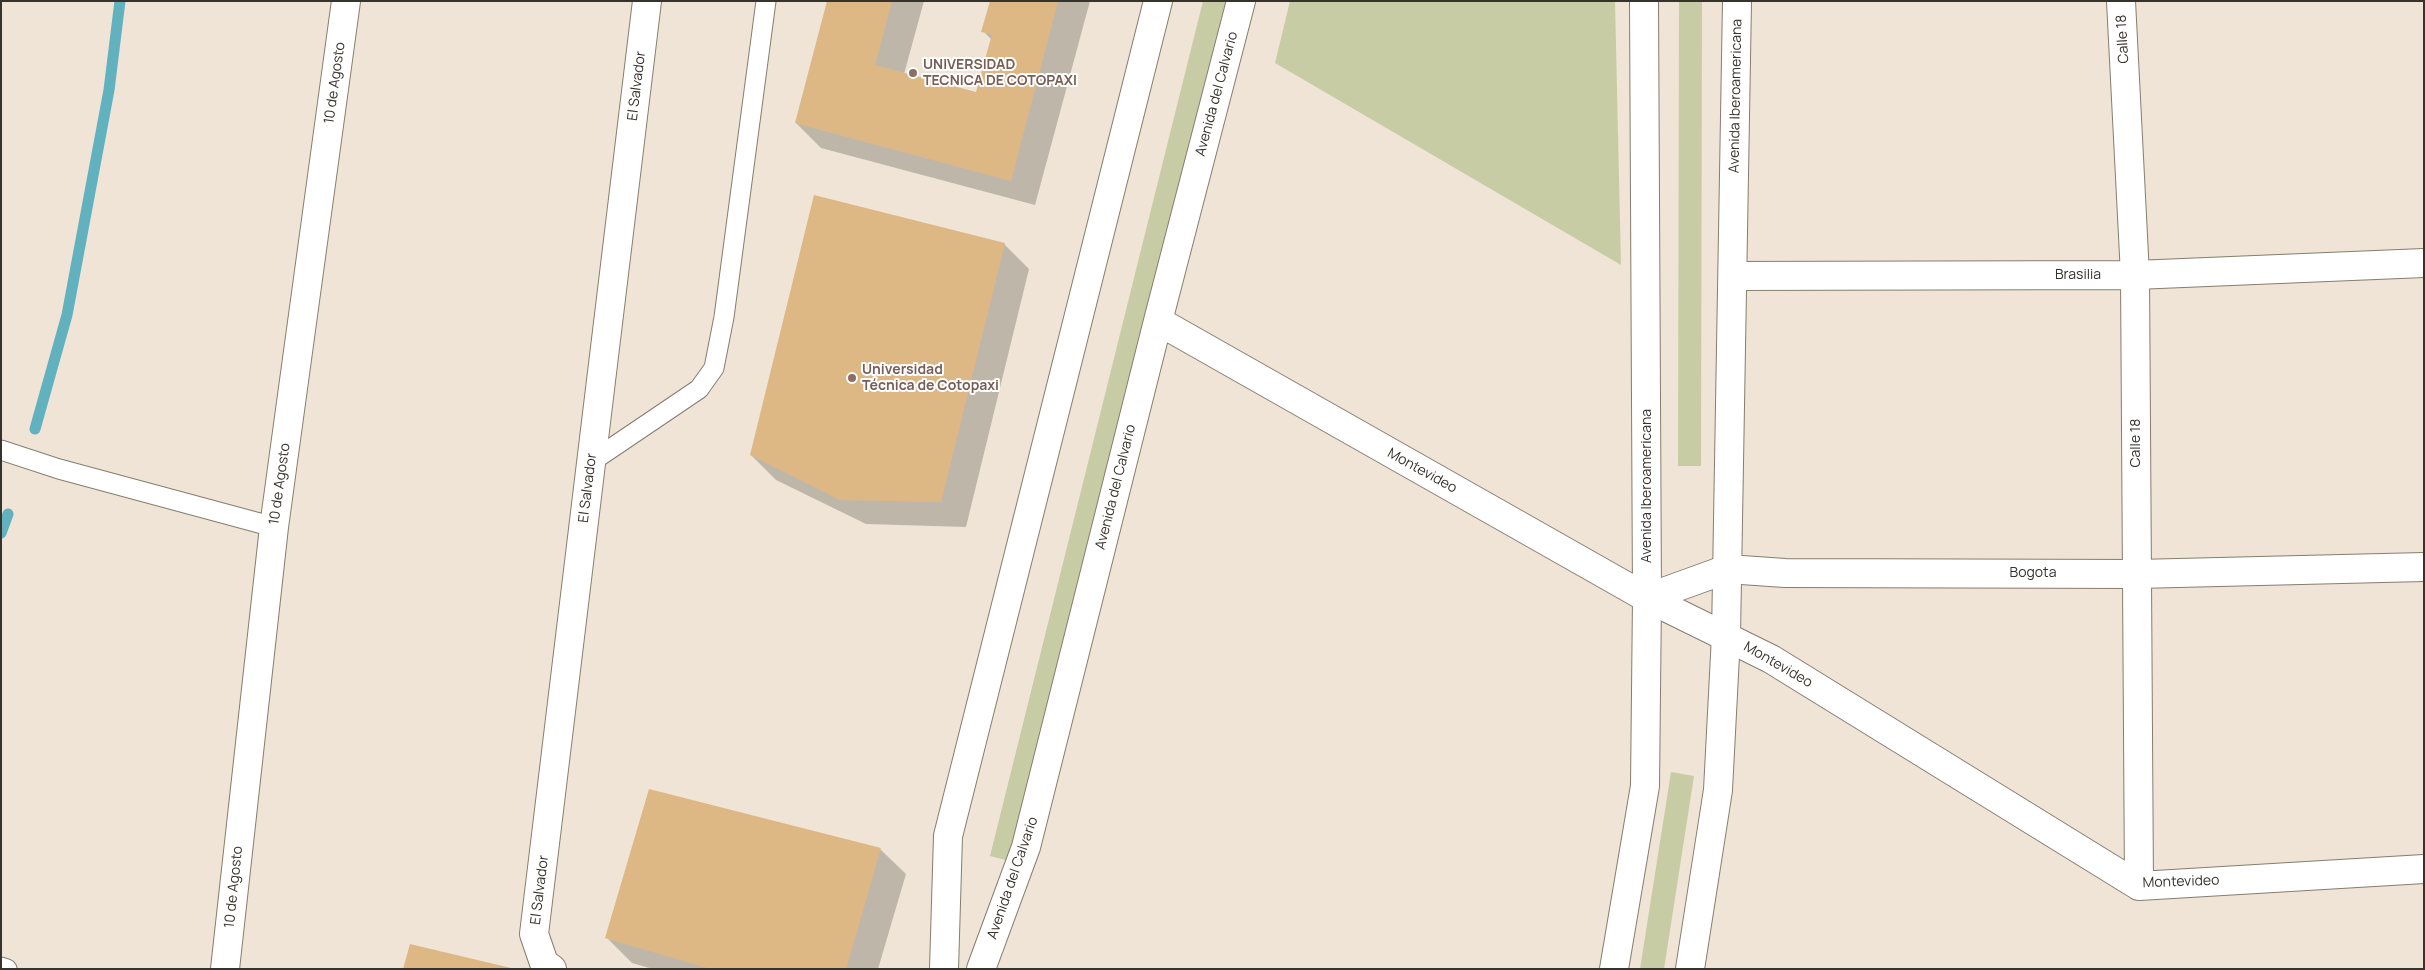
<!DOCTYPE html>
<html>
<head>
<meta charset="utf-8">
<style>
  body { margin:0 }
  #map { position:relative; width:2425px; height:970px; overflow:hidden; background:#efe4d5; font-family:Manrope,sans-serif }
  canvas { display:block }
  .frame { position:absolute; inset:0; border:2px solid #36322c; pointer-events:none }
</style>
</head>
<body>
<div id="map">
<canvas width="2425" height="970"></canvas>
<div class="frame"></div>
</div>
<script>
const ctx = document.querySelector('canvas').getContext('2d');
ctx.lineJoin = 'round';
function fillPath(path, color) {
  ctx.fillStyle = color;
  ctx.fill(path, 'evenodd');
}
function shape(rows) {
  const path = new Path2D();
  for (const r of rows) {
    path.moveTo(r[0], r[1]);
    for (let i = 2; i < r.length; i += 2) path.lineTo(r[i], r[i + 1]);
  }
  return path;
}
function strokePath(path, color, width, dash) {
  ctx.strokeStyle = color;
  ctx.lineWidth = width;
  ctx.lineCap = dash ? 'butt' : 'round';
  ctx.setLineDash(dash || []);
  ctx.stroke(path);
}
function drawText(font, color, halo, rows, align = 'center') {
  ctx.font = font + ' Manrope,sans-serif';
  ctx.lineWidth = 4;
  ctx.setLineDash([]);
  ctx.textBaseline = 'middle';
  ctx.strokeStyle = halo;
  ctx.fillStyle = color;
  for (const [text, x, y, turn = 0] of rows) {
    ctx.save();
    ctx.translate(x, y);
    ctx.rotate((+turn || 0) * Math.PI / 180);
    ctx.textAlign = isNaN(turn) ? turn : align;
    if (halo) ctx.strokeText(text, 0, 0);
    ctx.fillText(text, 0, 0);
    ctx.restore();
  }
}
const green = shape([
  [1203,1,1227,1,1013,862,990,856],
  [1290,1,1615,1,1621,265,1275,63],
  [1679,1,1702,1,1701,466,1678,466],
  [1671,772,1694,776,1664,969,1640,969]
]);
const shadow = shape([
  [828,1,924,1,904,74,977,94,992,40,983,31,991,1,1090,1,1035,205,821,148,796,123],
  [1004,244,1029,269,966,527,866,524,776,480,751,455],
  [649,791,881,850,906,874,878,969,653,969,632,963,607,938]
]);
const stream = shape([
  [35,429,67,315,109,90,120,1],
  [1,533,8,514]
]);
const building = shape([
  [827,1,892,1,875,65,976,92,992,34,981,32,990,1,1058,1,1011,181,795,123],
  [814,195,1005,243,941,502,840,500,750,455],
  [649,789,881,848,846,969,711,969,605,938],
  [410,944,511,968,511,969,403,969]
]);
const service = shape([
  [1,450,59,469,274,527],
  [591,462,699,389,714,368,724,317,766,1],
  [1,967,7,969]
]);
const minor = shape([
  [2121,1,2135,275,2139,886],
  [1733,276,2135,275,2424,263],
  [1158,321,1647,598,1771,659,2139,886,2424,869],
  [1647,598,1727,569,1785,573,2137,574,2424,567],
  [225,969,274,527,346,1],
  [552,969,544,963,534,934,647,1],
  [944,969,948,836,1158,1],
  [981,969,1026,847,1158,321,1241,1]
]);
const tertiary = shape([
  [1614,969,1645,786,1647,598,1644,1],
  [1690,969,1718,790,1726,636,1737,1]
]);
const markers = [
  [913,73,5,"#8d6e63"],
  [852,378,5,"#8d6e63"]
];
const streetNames = [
  ["Calle 18",2123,39,-93],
  ["10 de Agosto",335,83,-82],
  ["El Salvador",637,86,-83],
  ["Avenida del Calvario",1217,94,-75],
  ["Avenida Iberoamericana",1736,96,-89],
  ["Brasilia",2078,275],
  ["Calle 18",2136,443,-90],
  ["Montevideo",1422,471,29],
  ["10 de Agosto",280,484,-82],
  ["Avenida Iberoamericana",1647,486,-90],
  ["Avenida del Calvario",1116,487,-76],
  ["El Salvador",588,488,-83],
  ["Bogota",2033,573],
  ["Montevideo",1778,665,30],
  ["Avenida del Calvario",1013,878,-71],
  ["Montevideo",2181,882,-2],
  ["10 de Agosto",234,887,-84],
  ["El Salvador",540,890,-83]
];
const educationNames = [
  ["UNIVERSIDAD",923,65],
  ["TECNICA DE COTOPAXI",923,81],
  ["Universidad",862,370],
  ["Técnica de Cotopaxi",862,386]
];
fillPath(green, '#c8cca5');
fillPath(shadow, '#0003');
strokePath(stream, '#62b1bf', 11);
fillPath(building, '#ddb884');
strokePath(service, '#867d70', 21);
strokePath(minor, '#867d70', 30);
strokePath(tertiary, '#867d70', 30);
strokePath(service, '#fff', 19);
strokePath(minor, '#fff', 28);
strokePath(tertiary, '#fff', 28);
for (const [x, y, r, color] of markers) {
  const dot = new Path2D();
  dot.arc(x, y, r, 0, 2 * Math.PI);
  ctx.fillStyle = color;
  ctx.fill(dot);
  strokePath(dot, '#fff', 2);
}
drawText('14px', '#36322c', '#fff', streetNames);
drawText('bold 14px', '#785e54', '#fff', educationNames, 'left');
</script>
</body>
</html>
